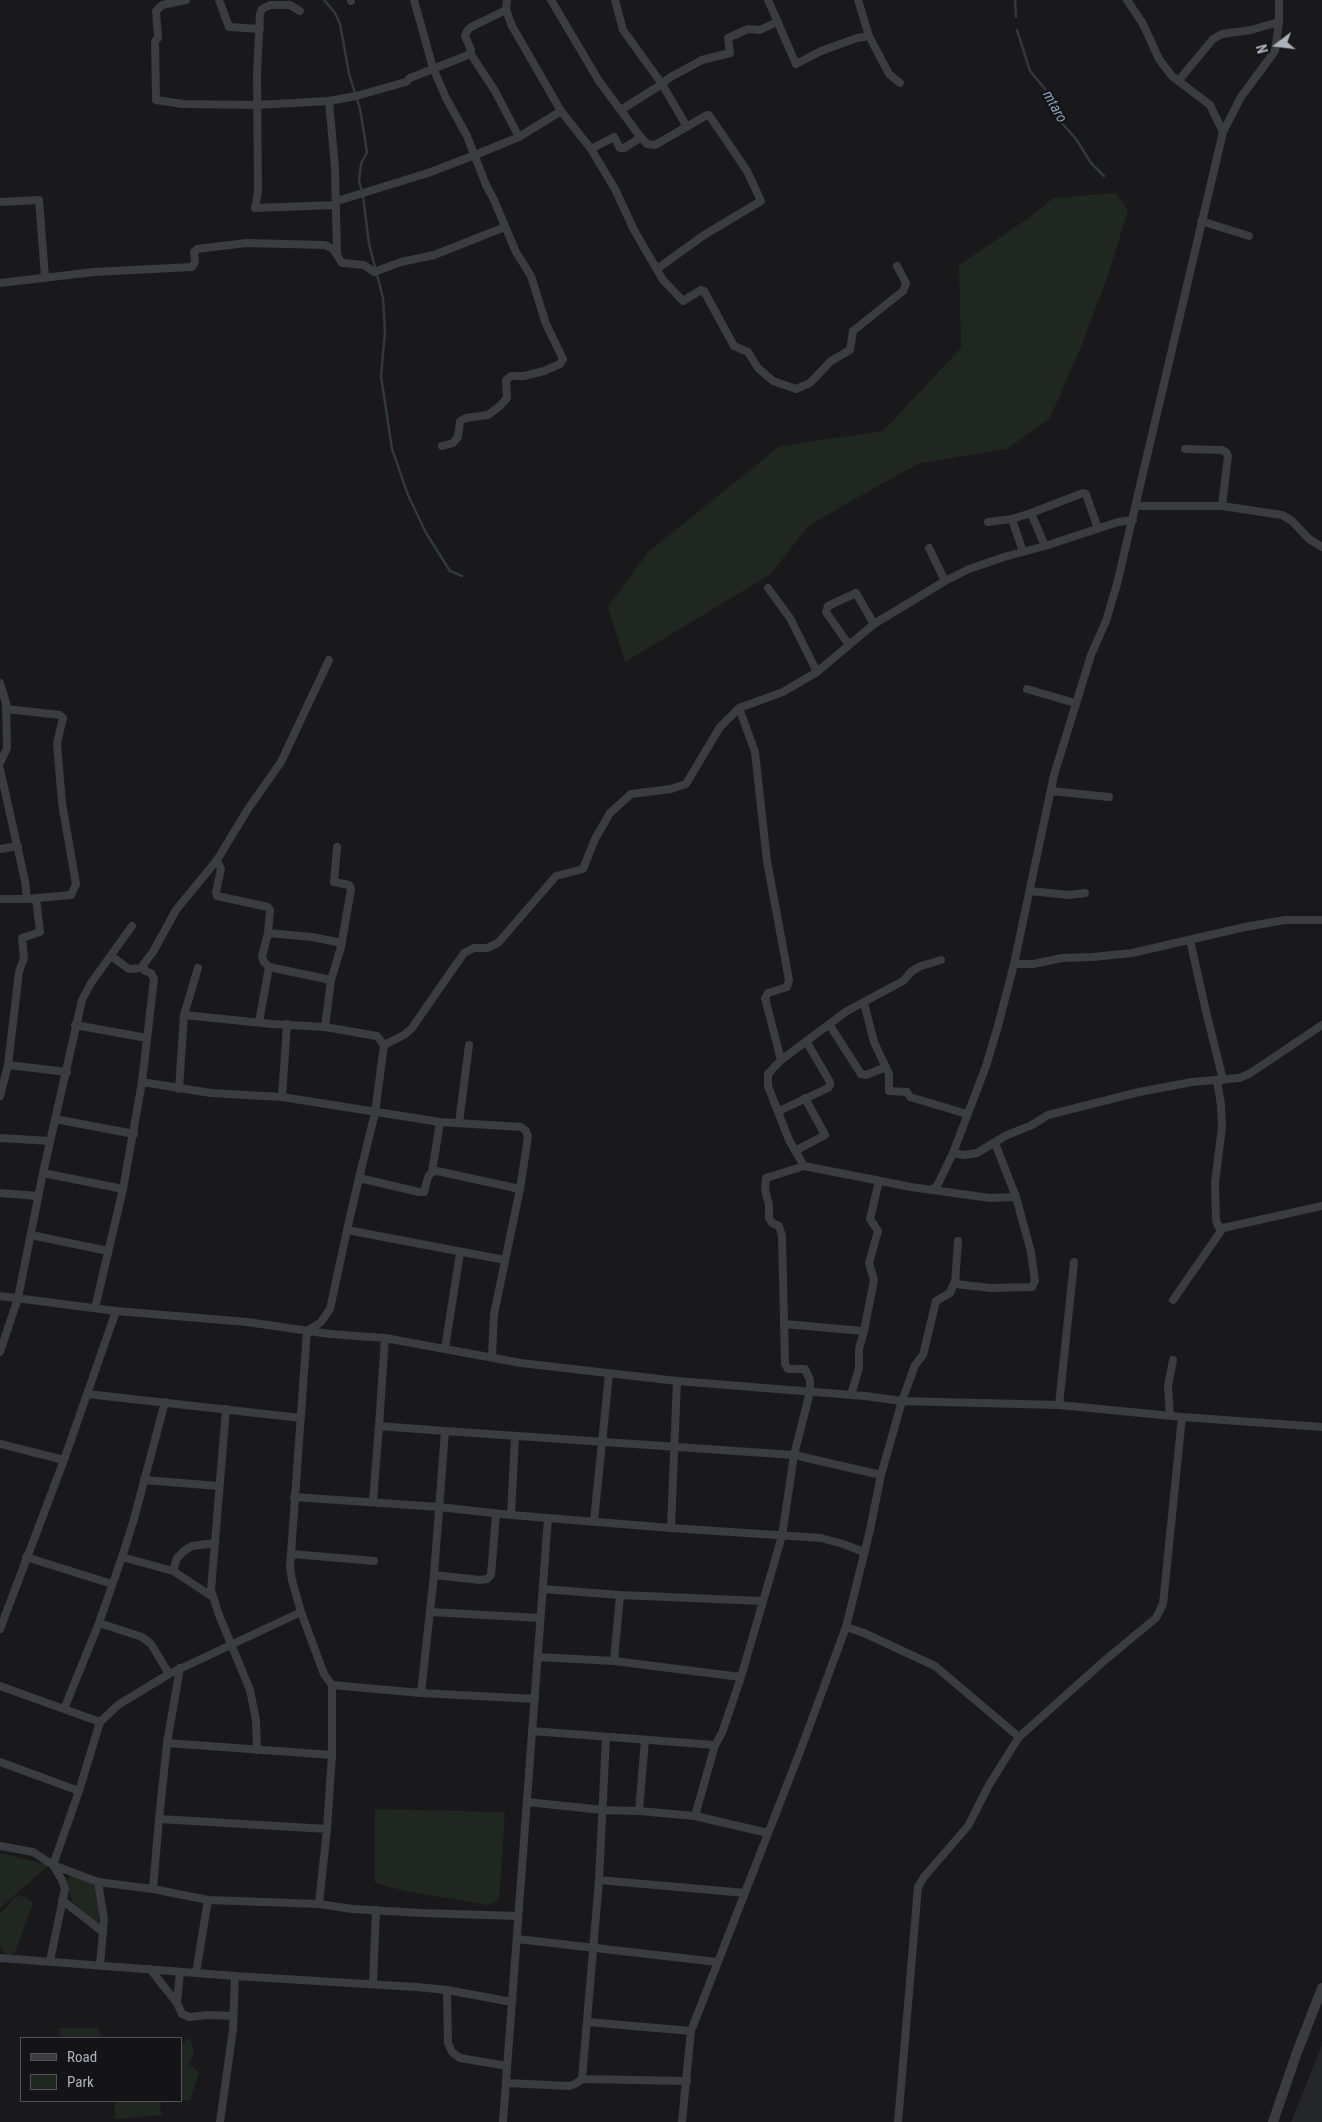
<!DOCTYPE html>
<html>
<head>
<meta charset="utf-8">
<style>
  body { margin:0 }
  #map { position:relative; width:1322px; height:2122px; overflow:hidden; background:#19191c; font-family:"Roboto Condensed",sans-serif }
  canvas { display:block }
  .legend { position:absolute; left:20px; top:2037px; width:162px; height:65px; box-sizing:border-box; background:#141417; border:1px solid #515359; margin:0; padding:6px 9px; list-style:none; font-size:15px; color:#acb1bb }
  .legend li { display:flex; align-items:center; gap:10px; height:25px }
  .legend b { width:25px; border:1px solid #515359 }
  .north { position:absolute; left:1252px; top:20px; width:50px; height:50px; -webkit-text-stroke:4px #141417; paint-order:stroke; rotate:255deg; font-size:14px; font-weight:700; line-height:20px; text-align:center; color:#acb1bb }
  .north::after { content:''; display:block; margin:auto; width:18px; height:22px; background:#acb1bb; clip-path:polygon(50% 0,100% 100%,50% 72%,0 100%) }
</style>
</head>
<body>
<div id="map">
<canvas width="1322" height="2122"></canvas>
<ul class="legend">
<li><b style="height:6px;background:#3a3c40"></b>Road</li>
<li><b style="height:14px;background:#1f2720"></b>Park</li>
</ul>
<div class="north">N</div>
</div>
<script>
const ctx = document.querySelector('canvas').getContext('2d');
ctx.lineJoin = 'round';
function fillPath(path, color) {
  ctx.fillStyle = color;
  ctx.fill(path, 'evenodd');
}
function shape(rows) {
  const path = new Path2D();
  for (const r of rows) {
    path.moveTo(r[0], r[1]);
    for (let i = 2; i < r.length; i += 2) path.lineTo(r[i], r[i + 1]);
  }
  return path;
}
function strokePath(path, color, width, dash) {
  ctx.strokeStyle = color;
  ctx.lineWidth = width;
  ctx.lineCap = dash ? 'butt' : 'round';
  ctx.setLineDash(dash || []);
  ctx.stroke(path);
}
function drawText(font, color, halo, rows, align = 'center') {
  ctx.font = font + ' "Roboto Condensed",sans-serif';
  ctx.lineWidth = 5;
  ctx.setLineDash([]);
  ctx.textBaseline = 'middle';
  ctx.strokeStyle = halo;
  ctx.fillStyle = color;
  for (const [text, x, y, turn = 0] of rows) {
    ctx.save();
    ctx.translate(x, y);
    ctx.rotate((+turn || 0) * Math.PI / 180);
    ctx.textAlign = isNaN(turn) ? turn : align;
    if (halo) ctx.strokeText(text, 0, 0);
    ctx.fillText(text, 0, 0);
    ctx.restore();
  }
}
const built = shape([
  [1322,2045,1322,2122,1291,2122]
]);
const green = shape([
  [1116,193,1128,211,1106,281,1080,349,1050,418,1007,449,920,463,869,491,808,526,771,574,625,662,608,607,648,552,780,446,883,431,961,348,959,265,1033,215,1053,198],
  [375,1809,505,1812,499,1901,487,1905,409,1892,375,1883],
  [0,1853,49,1865,0,1908],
  [71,1875,90,1882,95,1887,100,1906,98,1925,73,1902,67,1887,67,1880],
  [16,1896,26,1897,32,1902,32,1907,14,1954,6,1956,0,1946,0,1914],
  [59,2028,98,2028,101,2038,60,2038],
  [190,2037,194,2053,189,2064,199,2072,190,2100,181,2101,181,2045],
  [115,2101,180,2101,159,2103,162,2115,115,2119]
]);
const stream = shape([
  [324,0,335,13,340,24,349,74,360,109,367,152,361,164,359,181,363,196,369,244,383,298,385,332,381,376,392,449,408,495,426,533,450,571,462,576],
  [1015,0,1016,17],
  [1017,30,1030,71,1045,89,1061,122,1076,139,1091,163,1104,176]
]);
const minor = shape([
  [186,0,162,5,156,11,158,38,155,41,156,100,183,104,257,105,329,101,335,168,337,255,342,263,364,265,374,272,401,262,434,255,505,227],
  [219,0,229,27,260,29],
  [414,0,433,68,446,98,467,136,486,185,494,200,516,252,531,276,546,324,563,359,560,364,544,371,524,376,511,376,506,380,507,398,500,406,488,415,466,418,460,421,458,437,453,443,442,446],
  [507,0,506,10,512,26,561,111,591,149,615,189,634,230,663,280,683,301,701,290,704,291,734,346,748,352,758,368,773,381,796,389,810,383,831,361,850,350,853,331,903,291,906,283,897,266],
  [551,0,599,81,639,135,637,140,624,148,620,148,614,137,591,149],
  [615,0,623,30,662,84,621,110],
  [768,0,796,64,821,51,857,38,869,36,889,74,900,83],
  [858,0,869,36],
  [351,1,351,0],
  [300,11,290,5,270,5,262,9,260,14,257,73,258,192,255,208,336,205],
  [470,53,495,91,519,137],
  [1179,80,1213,39,1222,34,1251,30,1279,22],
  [329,101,356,96,406,82,410,78,468,55,471,50,465,36,467,31,471,27,506,10],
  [687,127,662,84,669,78,702,60,730,53,728,38,748,29,760,30,777,22],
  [1223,132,1241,97,1275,51,1279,22,1279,0],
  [639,135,647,144,655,145,707,115,709,115,747,171,761,201,704,235,657,269],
  [337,201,428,173,475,155,519,137,561,111],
  [0,202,39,200,45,277],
  [1201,221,1249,236],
  [0,283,94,272,192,267,195,262,194,252,197,249,246,243,325,245,333,249,337,255],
  [1185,449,1222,450,1226,452,1228,456,1222,506],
  [1136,506,1222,506,1282,515,1292,521,1309,539,1322,547],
  [1012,519,1031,513],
  [988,522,1012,519,1023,552],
  [1045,546,1031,513,1083,493,1086,494,1098,529],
  [929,548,945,581],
  [768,588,790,618,817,672],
  [849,645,826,612,828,606,856,593,874,624],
  [0,683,6,703,7,748,0,763],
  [1027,689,1075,703],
  [739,708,755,752,767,861,789,980,787,987,768,993,765,998,781,1060],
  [6,709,60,715,63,718,57,743,62,803,76,884,71,895,27,899],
  [0,769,25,881,27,899,0,899],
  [1051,791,1109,797],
  [337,847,334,882,349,885,351,889,341,947,331,980,325,1027,377,1036,384,1045,375,1113,359,1178,419,1192,424,1192,428,1177,432,1172,437,1171,520,1189],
  [0,849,18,846],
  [217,860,221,869,216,892,217,896,268,907,270,910,268,933,262,957,264,962,269,967,331,980],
  [1030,891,1069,895,1085,893],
  [268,933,312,937,342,943],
  [1190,940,1205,1007,1223,1080],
  [111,956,129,969,143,968],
  [1014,964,1033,964,1062,958,1093,957,1132,953,1245,927,1285,920,1322,920],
  [864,1003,874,1042,889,1074,889,1091,907,1092,910,1097,967,1114],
  [184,1015,198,968],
  [259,1022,269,967],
  [829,1024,861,1074,866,1075,886,1067],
  [75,1025,147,1038],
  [384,1045,404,1035,412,1028,464,953,474,948,487,948,498,943,556,876,583,869,595,839,610,813,631,794,671,789,686,784,720,727,739,708,783,692,817,672,874,624,945,581,969,569,1004,557,1045,546,1118,522,1133,520],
  [8,1065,67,1072],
  [1217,1080,1221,1105,1222,1127,1215,1183,1216,1220,1218,1226,1223,1228],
  [142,1082,211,1093,282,1097,440,1122,521,1127,526,1131,528,1137,520,1189,494,1314,492,1356],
  [179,1089,184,1015,272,1024,325,1027],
  [0,1096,8,1065,19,972,24,958,22,938,40,932,36,898],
  [282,1097,287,1024],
  [779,1111,828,1088,830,1085,830,1082,806,1041],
  [55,1119,134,1134],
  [459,1123,469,1045],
  [0,1138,50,1141],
  [795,1151,825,1135,805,1098],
  [953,1153,964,1155,977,1153,1005,1136,1032,1125,1048,1115,1139,1092,1192,1082,1239,1078,1249,1074,1322,1025],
  [804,1166,789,1140,768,1086,768,1074,781,1060,847,1011,903,981,912,971,921,966,941,960],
  [432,1172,440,1122],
  [43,1173,123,1189],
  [359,1178,347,1230,505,1260],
  [933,1189,937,1186,953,1153,986,1066,998,1026,1014,964,1054,775,1091,655,1106,621,1117,584,1223,132,1210,105,1172,76,1159,59,1143,24,1127,0],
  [0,1193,38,1196],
  [31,1235,108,1251],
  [958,1241,955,1284,991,1288,1032,1287,1035,1281,1031,1252,1016,1197],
  [0,1296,116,1311,247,1322,330,1334,385,1338,521,1363,677,1381,865,1396,902,1401,1059,1405,1182,1417,1322,1427],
  [1173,1300,1223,1228,1322,1206],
  [95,1308,123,1189,142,1082,154,979,151,973,145,971,143,965,153,952,176,910,217,860,248,809,281,762,329,660],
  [784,1324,864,1331,859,1349,859,1368,851,1395],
  [307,1331,290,1567,292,1580,301,1612,324,1674,332,1685,421,1693,535,1699],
  [307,1331,321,1322,330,1309,347,1230],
  [864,1331,874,1280,869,1263,878,1231,870,1219,879,1181],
  [385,1338,379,1426,445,1431,434,1575,421,1693],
  [445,1348,460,1253],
  [0,1352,18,1298,43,1173,82,1000,91,983,132,926],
  [87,1394,301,1418],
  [1059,1405,1074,1262],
  [226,1409,211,1590,219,1615,250,1690,256,1720,257,1750],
  [1170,1416,1168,1386,1173,1360],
  [445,1431,794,1455,881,1475],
  [0,1444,64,1460],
  [144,1480,219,1486],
  [294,1497,439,1507,511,1515,671,1528,821,1538,843,1544,864,1552],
  [373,1501,379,1426],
  [511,1515,515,1437],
  [594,1521,609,1374],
  [671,1528,677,1381],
  [292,1554,374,1561],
  [26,1557,112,1584],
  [122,1557,173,1571,213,1597],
  [173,1571,177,1558,184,1551,192,1546,215,1543],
  [434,1575,480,1580,487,1579,491,1575,496,1514],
  [543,1589,620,1595,762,1601],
  [430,1612,540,1618],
  [846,1627,864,1633,935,1666,1019,1737],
  [0,1629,64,1460,116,1311],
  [538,1657,614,1661,741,1677],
  [614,1661,620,1595],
  [169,1674,301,1612],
  [0,1686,100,1722],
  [64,1709,99,1623,122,1557,134,1519,165,1402],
  [532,1731,715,1745],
  [167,1743,332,1755],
  [0,1762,79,1791],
  [527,1802,603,1810,639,1811,695,1816,768,1833],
  [639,1811,645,1740],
  [695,1816,715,1745,722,1733,741,1677,782,1536,794,1455,810,1392,810,1380,805,1369,788,1369,785,1364,782,1236,779,1226,772,1223,769,1218,769,1205,765,1190,766,1178,804,1166,911,1187,990,1198,1016,1197,995,1143],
  [159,1819,167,1743,180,1668],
  [0,1846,33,1852,53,1865,98,1882,153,1889,208,1900,319,1904,352,1909,422,1913,517,1916],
  [53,1865,79,1791,100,1722,118,1705,169,1674,151,1644,142,1637,99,1623],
  [599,1880,745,1893],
  [98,1882,104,1919,100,1966],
  [153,1889,159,1819,327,1829],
  [62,1900,103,1932],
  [319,1904,327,1829,332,1755,332,1685],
  [517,1939,717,1962],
  [0,1958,235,1976],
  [50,1961,65,1889,62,1880,53,1865],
  [150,1969,177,2003],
  [180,1972,177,2003,182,2014,189,2017,209,2015,233,2016],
  [196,1973,208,1900],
  [373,1983,376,1910],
  [447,1990,448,2043,452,2052,460,2058,507,2066],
  [587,2022,691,2031],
  [582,2079,687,2081],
  [506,2083,569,2086,575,2084,582,2079,599,1880,606,1737],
  [220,2122,233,2029,235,1976,417,1987,447,1990,512,2002],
  [503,2122,548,1518],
  [682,2122,691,2031,801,1749,846,1627,870,1530,881,1475,902,1401,915,1365,923,1355,936,1301,950,1293,954,1283],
  [898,2122,918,1887,924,1877,968,1826,989,1785,1019,1737,1104,1661,1156,1618,1163,1604,1182,1417]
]);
const tertiary = shape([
  [1273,2122,1296,2055,1322,1988]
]);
const waterNames = [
  ["mtaro",1054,107,61]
];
fillPath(built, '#252628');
fillPath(green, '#1f2720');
strokePath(stream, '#30393f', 2.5);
strokePath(minor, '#3a3c40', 8);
strokePath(tertiary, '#3a3c40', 10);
drawText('italic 15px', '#85a0b4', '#141417', waterNames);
</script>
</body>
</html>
